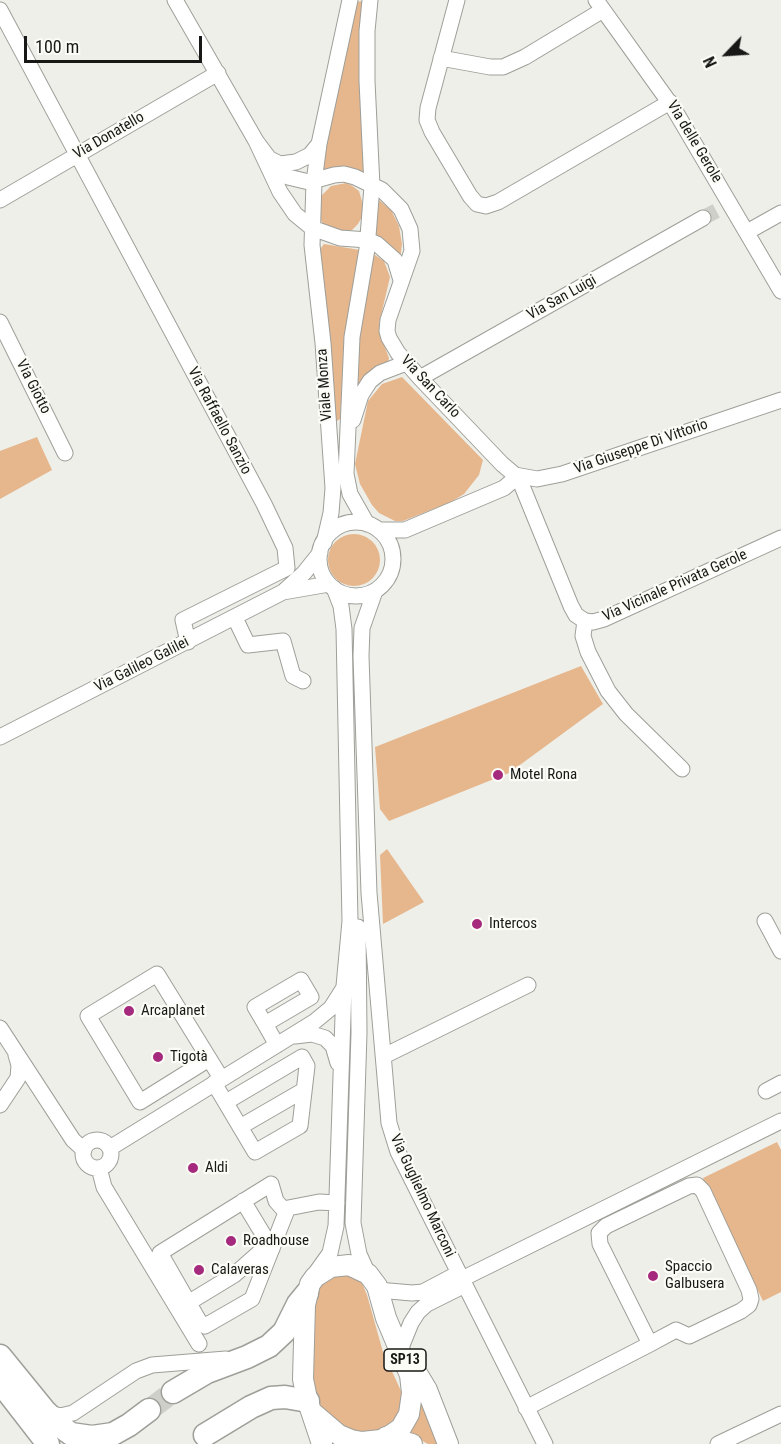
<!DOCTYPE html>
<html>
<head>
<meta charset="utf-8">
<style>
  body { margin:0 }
  #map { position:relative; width:781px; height:1444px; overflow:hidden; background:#eeefe9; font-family:"Roboto Condensed",sans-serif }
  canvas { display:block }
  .north { position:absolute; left:697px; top:24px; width:60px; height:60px; -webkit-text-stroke:4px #fbfcf6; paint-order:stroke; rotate:245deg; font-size:16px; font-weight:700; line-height:24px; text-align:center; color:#181816 }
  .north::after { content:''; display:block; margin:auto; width:21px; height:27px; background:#181816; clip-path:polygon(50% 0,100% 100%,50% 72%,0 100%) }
  .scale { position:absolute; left:24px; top:36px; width:178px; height:27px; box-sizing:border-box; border:3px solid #181816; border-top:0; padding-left:8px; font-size:18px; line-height:21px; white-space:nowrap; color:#181816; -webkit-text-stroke:4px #fbfcf6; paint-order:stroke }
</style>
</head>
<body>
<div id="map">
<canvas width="781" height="1444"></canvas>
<div class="north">N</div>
<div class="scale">100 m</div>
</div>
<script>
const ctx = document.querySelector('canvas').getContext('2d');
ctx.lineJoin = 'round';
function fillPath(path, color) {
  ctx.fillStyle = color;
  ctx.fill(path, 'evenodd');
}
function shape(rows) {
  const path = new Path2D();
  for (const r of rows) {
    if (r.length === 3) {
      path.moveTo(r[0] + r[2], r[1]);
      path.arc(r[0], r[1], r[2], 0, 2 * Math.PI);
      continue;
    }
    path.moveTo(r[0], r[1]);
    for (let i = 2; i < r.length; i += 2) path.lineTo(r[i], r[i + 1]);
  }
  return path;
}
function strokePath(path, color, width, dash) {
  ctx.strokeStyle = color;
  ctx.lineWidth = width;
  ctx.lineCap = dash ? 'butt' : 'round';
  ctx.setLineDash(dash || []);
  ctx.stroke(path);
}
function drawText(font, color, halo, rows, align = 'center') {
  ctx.font = font + ' "Roboto Condensed",sans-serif';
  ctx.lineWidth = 4.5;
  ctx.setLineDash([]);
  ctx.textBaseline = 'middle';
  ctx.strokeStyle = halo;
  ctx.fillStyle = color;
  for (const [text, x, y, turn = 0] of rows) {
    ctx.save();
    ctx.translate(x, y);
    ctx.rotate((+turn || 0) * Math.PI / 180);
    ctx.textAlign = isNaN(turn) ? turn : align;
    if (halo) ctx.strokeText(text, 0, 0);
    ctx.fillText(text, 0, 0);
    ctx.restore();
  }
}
const green = shape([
  [364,1,363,174,322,174,321,162,355,2],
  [346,183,351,185,359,191,363,205,363,215,358,224,352,230,343,233,323,224,320,218,320,201,322,195,331,186],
  [379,200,391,210,399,226,402,244,400,260,375,241],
  [324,244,360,250,343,368,340,419,337,421,336,421,321,256,321,248],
  [372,253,384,261,390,277,379,324,381,337,389,358,388,362,358,385,360,324],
  [402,377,483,460,479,475,464,494,451,502,403,521,395,521,379,513,372,505,360,484,355,464,368,401,382,384],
  [37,437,52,470,0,499,0,451],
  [354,560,26],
  [581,666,603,704,509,773,389,821,380,809,375,747],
  [387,849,424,902,383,924,380,855],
  [777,1142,781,1150,781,1292,763,1301,703,1178],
  [339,1274,351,1276,362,1283,367,1295,383,1352,402,1393,402,1407,395,1421,384,1431,369,1434,352,1432,336,1425,316,1402,313,1387,309,1330,319,1284],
  [418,1392,438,1444,428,1444,417,1438,404,1434]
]);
const minorTunnel = shape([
  [703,218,720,209]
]);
const highwayTunnel = shape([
  [149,1410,173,1392]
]);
const minor = shape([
  [175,0,256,141,280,192,295,214,312,228,340,238,368,240,377,244,395,260,401,280],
  [457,0,428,108,427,120,432,132,470,196,477,204,486,206,498,202,670,102],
  [596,0,674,109,781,291],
  [0,10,264,504,285,548,287,568,183,620,188,642],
  [441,58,490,67,503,67,525,57,603,10],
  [256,141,277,169,288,177,309,182,334,175,344,174,355,177,382,190,401,209,410,229,412,251,388,320,387,331,389,338,398,353,420,378,502,464,515,475,537,479,562,474,781,400],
  [270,159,280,164,296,162,310,155,319,144],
  [0,200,218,73],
  [747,232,781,213],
  [0,322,65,453],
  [420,378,703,218],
  [353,420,361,395,370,381,380,373,406,363],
  [518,476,571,606,576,615,585,621,593,622,604,619,781,538],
  [356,559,37],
  [367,524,350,494,346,474,352,337,367,249,372,186,367,81,367,31,370,0],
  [379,530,405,530,504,488,518,476],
  [324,543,331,513,333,488,323,343,312,245,314,182,319,144,350,0],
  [375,591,362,628,361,656,369,893,389,1123,398,1152,545,1444],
  [283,592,329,584],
  [235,618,248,645,283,641,293,676,303,681],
  [585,621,583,636,588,652,608,691,626,714,682,769],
  [0,737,283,592,304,573,320,553],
  [765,921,781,951],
  [358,927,359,1033,353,1223,359,1254,368,1274],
  [265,1024,311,997,301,980,255,1007,265,1024,277,1045],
  [0,1028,73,1140,84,1150],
  [295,1036,312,1034,325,1038,333,1046,338,1063],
  [384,1056,528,985],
  [209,1059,140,1102,88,1016,157,974,221,1078],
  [214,1083,255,1152,300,1126,307,1066,302,1057,226,1102],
  [766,1091,781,1083],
  [0,1105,18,1078,19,1065,16,1055],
  [240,1127,304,1090],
  [97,1154,14],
  [110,1148,314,1022,331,1008,343,989],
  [99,1168,104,1187,199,1344],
  [243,1201,272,1249],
  [287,1210,252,1299,205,1326,199,1321,160,1253,271,1184,276,1201,283,1209,319,1202,337,1203],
  [315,1274,330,1253,336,1226,344,986,350,921,344,629,341,606,334,588],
  [462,1279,781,1121],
  [378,1290,412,1293,423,1292,459,1273],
  [188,1303,234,1275,259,1253,269,1256],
  [400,1350,411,1323,418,1312,427,1304,465,1285],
  [526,1408,650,1344,676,1330,689,1336,741,1311,749,1305,751,1299,749,1290,703,1191,697,1185,689,1186,606,1226,599,1233,600,1244,650,1344],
  [46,1412,60,1416,73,1413,136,1371,152,1365,226,1359],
  [718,1444,781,1414]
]);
const major = shape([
  [409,1368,418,1375,427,1390,448,1444],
  [312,1412,339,1435,351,1440,362,1442,381,1440,391,1435,401,1428,409,1414,412,1393,410,1375,386,1318,377,1286,368,1274,349,1265,331,1267,315,1277,310,1284,305,1305,303,1379,307,1399,322,1444],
  [386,1437,412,1444]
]);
const highway = shape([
  [0,1356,44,1410,60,1426,71,1434,92,1437,113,1434,129,1425,149,1410],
  [0,1382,48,1444],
  [173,1392,207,1372,247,1357,269,1346,284,1332,298,1304,307,1293],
  [205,1435,251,1407,271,1398,285,1397,308,1401]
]);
const markers = [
  [498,775,6,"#a5297c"],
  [477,924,6,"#a5297c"],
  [129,1011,6,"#a5297c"],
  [158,1057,6,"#a5297c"],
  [193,1168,6,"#a5297c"],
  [231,1241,6,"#a5297c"],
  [199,1270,6,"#a5297c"],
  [653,1276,6,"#a5297c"]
];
const shields = [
  [405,1360,42]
];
const shieldNames = [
  ["SP13",405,1360]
];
const streetNames = [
  ["Via Donatello",109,136,-30],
  ["Via delle Gerole",694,142,59],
  ["Via San Luigi",562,298,-29],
  ["Viale Monza",325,385,-94],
  ["Via Giotto",33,387,63],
  ["Via San Carlo",430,387,47],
  ["Via Raffaello Sanzio",219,421,62],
  ["Via Giuseppe Di Vittorio",641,447,-19],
  ["Via Vicinale Privata Gerole",675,586,-24],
  ["Via Galileo Galilei",142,665,-27],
  ["Via Guglielmo Marconi",422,1196,65]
];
const poiNames = [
  ["Motel Rona",510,775],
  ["Intercos",489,924],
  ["Arcaplanet",141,1011],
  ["Tigotà",170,1057],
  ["Aldi",205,1168],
  ["Roadhouse",243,1241],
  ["Spaccio",665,1267],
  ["Galbusera",665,1284],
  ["Calaveras",211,1270]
];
fillPath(green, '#e6b68d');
strokePath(minorTunnel, '#cecfc9', 15, [15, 8]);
strokePath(highwayTunnel, '#cecfc9', 22, [22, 11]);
strokePath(minor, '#9e9f99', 17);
strokePath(major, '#9e9f99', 22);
strokePath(highway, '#9e9f99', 25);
strokePath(minor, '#fff', 15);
strokePath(major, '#fff', 20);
strokePath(highway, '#fff', 22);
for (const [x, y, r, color] of markers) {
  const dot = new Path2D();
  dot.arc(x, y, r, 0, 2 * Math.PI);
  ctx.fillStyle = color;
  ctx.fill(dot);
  strokePath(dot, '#fbfcf6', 2);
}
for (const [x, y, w] of shields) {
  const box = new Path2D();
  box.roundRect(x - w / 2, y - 11, w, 22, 4.5);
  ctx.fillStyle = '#fbfcf6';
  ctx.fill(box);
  strokePath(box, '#181816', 1.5);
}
drawText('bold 14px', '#181816', null, shieldNames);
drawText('15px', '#181816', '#fbfcf6', streetNames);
drawText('15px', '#181816', '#fbfcf6', poiNames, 'left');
</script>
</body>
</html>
